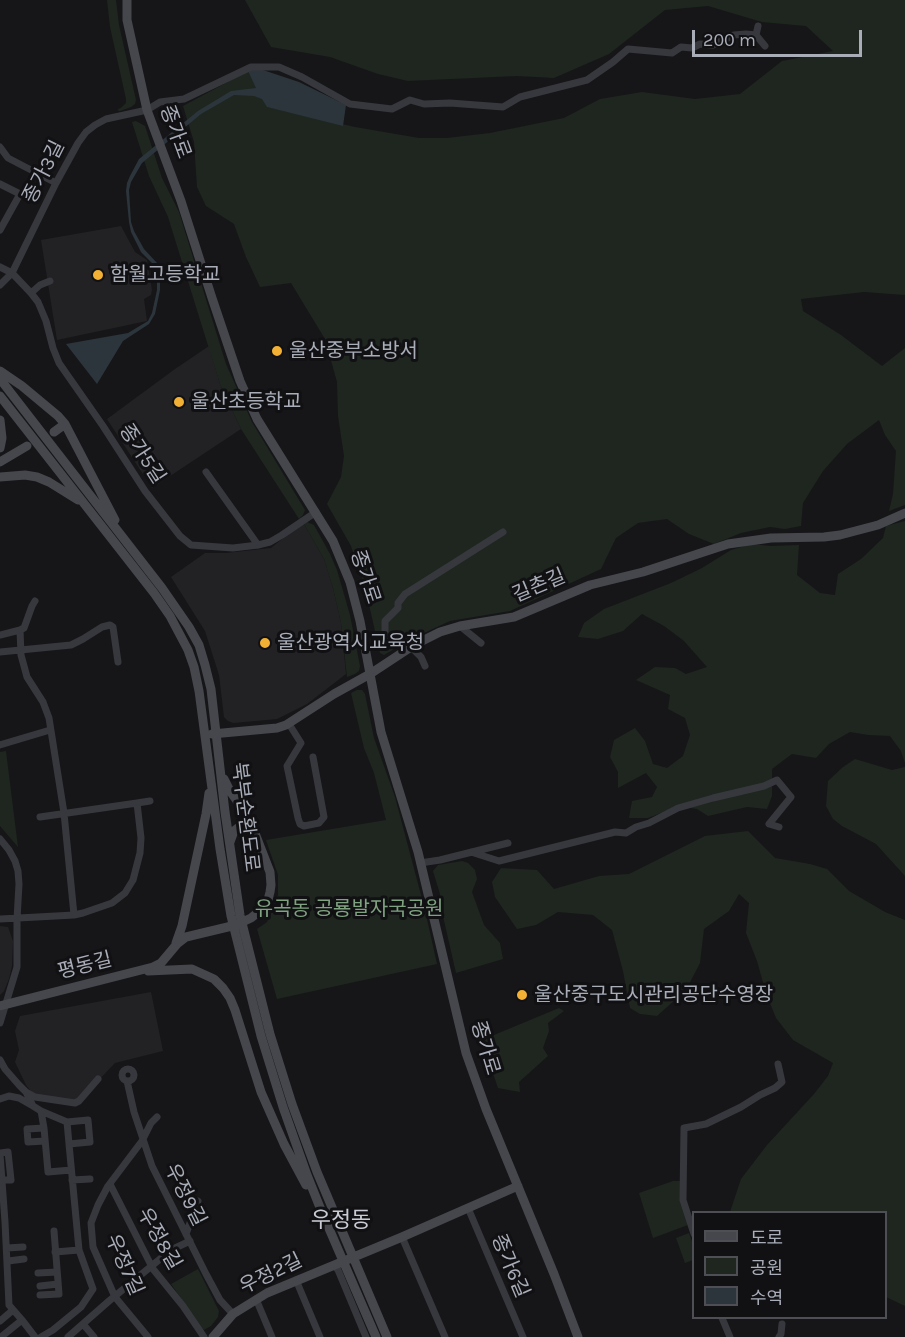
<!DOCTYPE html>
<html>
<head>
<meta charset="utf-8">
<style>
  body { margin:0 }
  #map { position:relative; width:905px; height:1337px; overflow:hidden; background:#161618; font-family:Karla,"Noto Sans KR",sans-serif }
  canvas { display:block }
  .legend { position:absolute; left:692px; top:1211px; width:195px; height:108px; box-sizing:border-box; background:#111113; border:2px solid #4d4f55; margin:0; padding:8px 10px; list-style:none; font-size:18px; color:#a8adb8 }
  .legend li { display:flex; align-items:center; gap:12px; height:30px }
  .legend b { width:30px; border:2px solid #4d4f55 }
  .scale { position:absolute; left:692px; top:30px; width:170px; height:27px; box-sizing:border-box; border:3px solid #a8adb8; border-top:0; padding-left:8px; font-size:18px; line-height:21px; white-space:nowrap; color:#a8adb8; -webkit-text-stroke:4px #111113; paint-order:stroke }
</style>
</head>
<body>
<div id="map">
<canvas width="905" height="1337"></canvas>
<ul class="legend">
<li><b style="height:8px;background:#45474d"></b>도로</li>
<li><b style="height:16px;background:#1e261f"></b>공원</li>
<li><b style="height:16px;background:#2c353c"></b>수역</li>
</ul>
<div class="scale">200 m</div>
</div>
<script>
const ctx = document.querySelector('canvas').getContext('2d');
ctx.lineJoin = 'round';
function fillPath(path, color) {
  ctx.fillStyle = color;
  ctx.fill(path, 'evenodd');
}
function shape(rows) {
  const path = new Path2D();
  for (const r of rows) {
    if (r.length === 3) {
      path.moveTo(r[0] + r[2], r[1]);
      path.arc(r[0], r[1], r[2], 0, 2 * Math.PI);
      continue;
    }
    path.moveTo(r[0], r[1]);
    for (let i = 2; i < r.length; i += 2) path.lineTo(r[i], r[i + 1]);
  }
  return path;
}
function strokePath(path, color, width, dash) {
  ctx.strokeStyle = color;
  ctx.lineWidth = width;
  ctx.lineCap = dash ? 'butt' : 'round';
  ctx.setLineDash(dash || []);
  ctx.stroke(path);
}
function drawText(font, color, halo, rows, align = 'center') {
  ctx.font = font + ' Karla,"Noto Sans KR",sans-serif';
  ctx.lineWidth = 6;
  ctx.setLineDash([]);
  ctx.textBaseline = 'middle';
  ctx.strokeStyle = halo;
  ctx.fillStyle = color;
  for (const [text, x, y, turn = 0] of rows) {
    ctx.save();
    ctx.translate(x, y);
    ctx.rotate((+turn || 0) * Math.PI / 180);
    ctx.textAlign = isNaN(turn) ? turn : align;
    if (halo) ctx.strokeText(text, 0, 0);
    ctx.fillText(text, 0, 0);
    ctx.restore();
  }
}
const built = shape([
  [121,226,135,252,147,260,152,290,151,295,144,299,147,321,57,340,41,240],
  [209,346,220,384,241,429,152,488,107,419,175,369],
  [304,524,324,559,333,588,341,623,346,674,307,704,277,719,233,723,228,721,224,717,219,675,205,631,171,577,205,553,226,553,271,548,298,526],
  [0,926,8,927,13,941,12,966,9,979,4,991,0,995],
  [151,992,163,1051,115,1063,79,1101,35,1097,26,1085,15,1062,19,1050,15,1031,20,1016]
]);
const green = shape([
  [107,0,116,0,119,25,136,100,135,104,131,107,120,111,117,110,122,107,126,103,126,99,110,27],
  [245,0,905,0,905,295,864,292,801,299,803,311,841,335,882,366,905,348,905,505,889,511,893,494,896,451,885,435,879,420,847,444,823,471,803,503,801,526,785,529,770,527,741,533,714,544,689,534,667,519,638,523,616,538,601,569,510,611,450,621,411,639,384,655,380,653,365,587,351,546,327,504,341,477,344,456,338,416,337,382,325,339,291,283,260,287,246,257,234,224,206,206,197,187,194,142,183,106,248,71,268,107,355,127,419,138,447,138,490,133,564,118,600,99,642,92,695,99,740,94,782,61,833,51,806,26,762,22,708,6,665,10,609,54,554,78,517,76,408,81,378,74,330,57,271,47],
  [136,121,145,126,162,178,179,212,226,364,252,422,305,510,303,515,299,519,241,429,220,384,168,217,149,176,132,122],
  [905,521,905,763,901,751,890,736,868,735,850,732,829,744,816,758,792,754,772,769,772,796,767,809,747,807,708,816,697,809,679,806,648,818,629,818,632,801,652,797,657,787,646,773,618,788,618,772,610,757,614,740,635,728,645,741,653,764,667,768,683,756,690,735,685,718,668,709,670,695,636,680,655,667,675,668,686,674,707,667,684,641,664,626,642,614,623,631,598,639,578,637,584,623,604,609,671,583,702,568,731,550,751,544,771,546,799,545,797,575,820,593,835,595,838,574,861,559,883,538,886,526],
  [307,522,314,525,330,554,337,570,350,615,360,666,359,671,355,674,347,677,341,623,333,588,324,559,304,524],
  [357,690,362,690,365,694,374,738,395,797,425,910,437,964,277,999,257,929,267,922,278,895,278,875,266,840,386,820,374,773,364,748,351,693],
  [6,751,18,847,0,826,0,752],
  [855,759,892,770,905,767,905,876,876,844,842,826,833,819,826,806,828,781,843,767],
  [748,831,775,858,810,864,827,869,849,891,885,912,905,920,905,1306,886,1297,886,1212,730,1212,741,1179,767,1145,814,1094,828,1076,833,1063,793,1040,776,1018,766,993,757,961,746,933,749,903,739,894,729,911,704,929,700,963,686,990,657,1016,640,1014,630,1008,623,971,612,930,593,915,558,912,536,925,517,929,495,897,492,882,501,868,537,870,554,889,599,876,629,874,705,836],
  [462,861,468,863,475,870,477,879,472,892,484,925,500,943,503,959,456,973,440,903,440,894,433,871,438,865],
  [559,1008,564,1011,548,1023,549,1031,543,1048,548,1056,519,1082,520,1092,498,1088,482,1040],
  [673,1181,680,1181,688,1225,653,1238,639,1193],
  [689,1233,693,1244,693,1260,685,1263,676,1238],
  [198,1269,219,1311,218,1317,211,1326,204,1330,202,1329,171,1284]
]);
const water = shape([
  [257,68,299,82,346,105,343,126,267,107,262,99,254,96,234,95,201,114,142,163,131,182,129,190,131,222,134,231,144,249,157,263,160,268,160,290,155,314,149,324,123,341,97,384,66,344,128,333,148,321,152,313,157,290,157,275,156,269,153,264,141,252,131,232,129,222,126,191,127,183,130,176,139,159,198,111,231,91,256,88,248,71]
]);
const street = shape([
  [756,35,758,26],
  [0,147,8,158,56,183],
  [0,184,20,194,0,230],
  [0,267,12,273,31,293,38,302,46,321,53,348,59,363,103,426,145,491,180,536,191,545,233,548,258,545,270,542,282,535,316,512],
  [0,285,12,273,56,183,78,143,86,132,95,125,106,119,147,110,160,102,184,99,251,67,279,67,302,77,350,104,392,109,410,100,424,104,450,103,503,107,520,97,587,80,613,62,628,49,672,53,681,47,692,48,700,44,713,45,734,35,746,34,756,35,765,46],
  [31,293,40,285,50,281],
  [206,472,258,545],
  [460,626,481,643],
  [0,635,20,630],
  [0,652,71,645,83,639,102,627,110,625,113,627,118,662],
  [425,666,421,657,411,647,409,637,406,636,389,644,385,643,385,621,398,608,398,603,405,594,503,532],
  [289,724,301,743,287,766,298,818,300,824,304,826,319,823,324,817,313,757],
  [0,745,50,730],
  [137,803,150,801],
  [40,817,137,803,141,838,140,853,133,880,125,893,112,903,83,913,74,915],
  [0,839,9,850,15,861,18,871,19,884,17,919,17,967,0,1023],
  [471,852,499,861,615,832,626,833,636,827,649,823,678,808,713,798,764,786,777,780,791,797,769,824,779,827],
  [420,863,440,860,508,843],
  [0,919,74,915,64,813,49,718,43,702,27,677,21,655,20,630,24,628,32,606,35,601],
  [0,1060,5,1069,19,1085,26,1092,35,1097,75,1103,79,1101,98,1079],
  [128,1075,6],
  [127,1081,134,1112,152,1166,206,1274,220,1300,233,1314],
  [26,1092,33,1106,41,1111,67,1122,88,1120,90,1142,69,1144,67,1122],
  [0,1099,9,1096,19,1098,33,1106],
  [41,1111,44,1128,48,1172,71,1170],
  [44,1128,27,1129,28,1142,45,1141],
  [0,1153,8,1152,11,1180,2,1180],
  [0,1154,5,1222,9,1305,22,1320],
  [72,1180,90,1179],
  [110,1184,153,1269,183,1306,204,1337],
  [468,1208,523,1337],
  [186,1234,198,1201],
  [694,1234,683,1200,684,1128,706,1124,741,1107,760,1095,775,1088,782,1082,778,1064],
  [402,1237,445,1337],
  [7,1248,23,1247],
  [55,1252,79,1250],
  [8,1261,24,1259],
  [334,1265,338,1270,366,1337],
  [38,1273,57,1272],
  [296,1280,320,1337],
  [40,1286,58,1284],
  [40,1295,59,1294,54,1231],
  [256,1299,272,1337],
  [722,1318,730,1337],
  [0,1321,13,1310],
  [83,1324,94,1337],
  [1,1337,22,1320,35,1337],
  [41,1337,53,1330,81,1307,93,1289,79,1250,69,1144],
  [68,1337,109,1301,171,1250,190,1241],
  [148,1337,115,1297,93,1247,91,1223,98,1205,108,1186,142,1141,151,1123,157,1117],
  [779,1337,781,1334,782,1324]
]);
const secondary = shape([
  [127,0,127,20,147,110,181,201,212,298,240,381,257,419,333,541,350,582,360,621,381,732,418,852,466,1053,486,1109,554,1274,578,1337],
  [0,371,22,386,58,416,65,424,115,520],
  [0,379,162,588,189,627,199,645,205,665,211,689,225,812,240,915,270,1034,292,1104,317,1172,387,1337],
  [0,396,154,593,170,616,188,650,194,667,199,691,220,849,231,916,261,1036,283,1107,307,1175,321,1210,376,1337],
  [0,420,2,438,0,448],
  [54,432,65,424],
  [0,462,27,446],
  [0,477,25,475,37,477,49,482,78,500],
  [212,734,277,728,286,725,334,694,370,674,414,645,440,632,460,626,514,617,590,585,643,572,728,544,771,538,824,537,840,535,878,525,905,513],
  [230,842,234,831,239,827,246,826,250,828,255,834],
  [176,943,182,926,206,814,209,793],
  [148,971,192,969,214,979,223,988,230,998,235,1010,261,1092,284,1144,306,1185],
  [0,1006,153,967,161,963,177,944,186,937,236,925,251,918,261,910,268,900,270,892,271,885,270,872,249,818,230,791,224,779],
  [213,1337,233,1314,267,1293,402,1237,518,1186]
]);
const markers = [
  [98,275,6,"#f2b134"],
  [277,351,6,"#f2b134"],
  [179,402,6,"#f2b134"],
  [265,643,6,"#f2b134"],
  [522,995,6,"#f2b134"]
];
const streetNames = [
  ["종가로",175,132,70],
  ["종가3길",44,172,-63],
  ["종가5길",142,454,57],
  ["종가로",365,577,72],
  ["길촌길",539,586,-23],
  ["북부순환도로",245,817,83],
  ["평동길",85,966,-14],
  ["종가로",485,1048,73],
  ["우정9길",185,1195,63],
  ["우정8길",159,1239,60],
  ["우정7길",124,1265,66],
  ["종가6길",510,1266,67],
  ["우정2길",271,1274,-26]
];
const poiNames = [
  ["함월고등학교",110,275],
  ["울산중부소방서",289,351],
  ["울산초등학교",191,402],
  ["울산광역시교육청",277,643],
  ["울산중구도시관리공단수영장",534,995]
];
const parkNames = [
  ["유곡동 공룡발자국공원",349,909]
];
const quarterNames = [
  ["우정동",341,1221]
];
fillPath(built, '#222225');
fillPath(green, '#1e261f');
fillPath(water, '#2c353c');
strokePath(street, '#37383d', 7);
strokePath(secondary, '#45474d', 9);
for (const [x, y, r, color] of markers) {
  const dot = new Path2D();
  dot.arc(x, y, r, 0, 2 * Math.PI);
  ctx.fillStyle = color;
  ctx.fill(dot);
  strokePath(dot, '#111113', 2);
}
drawText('20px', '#a8adb8', '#111113', streetNames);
drawText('20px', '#a8adb8', '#111113', poiNames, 'left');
drawText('20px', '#7fa381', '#111113', parkNames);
drawText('22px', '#c9ccd4', '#111113', quarterNames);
</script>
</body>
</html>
